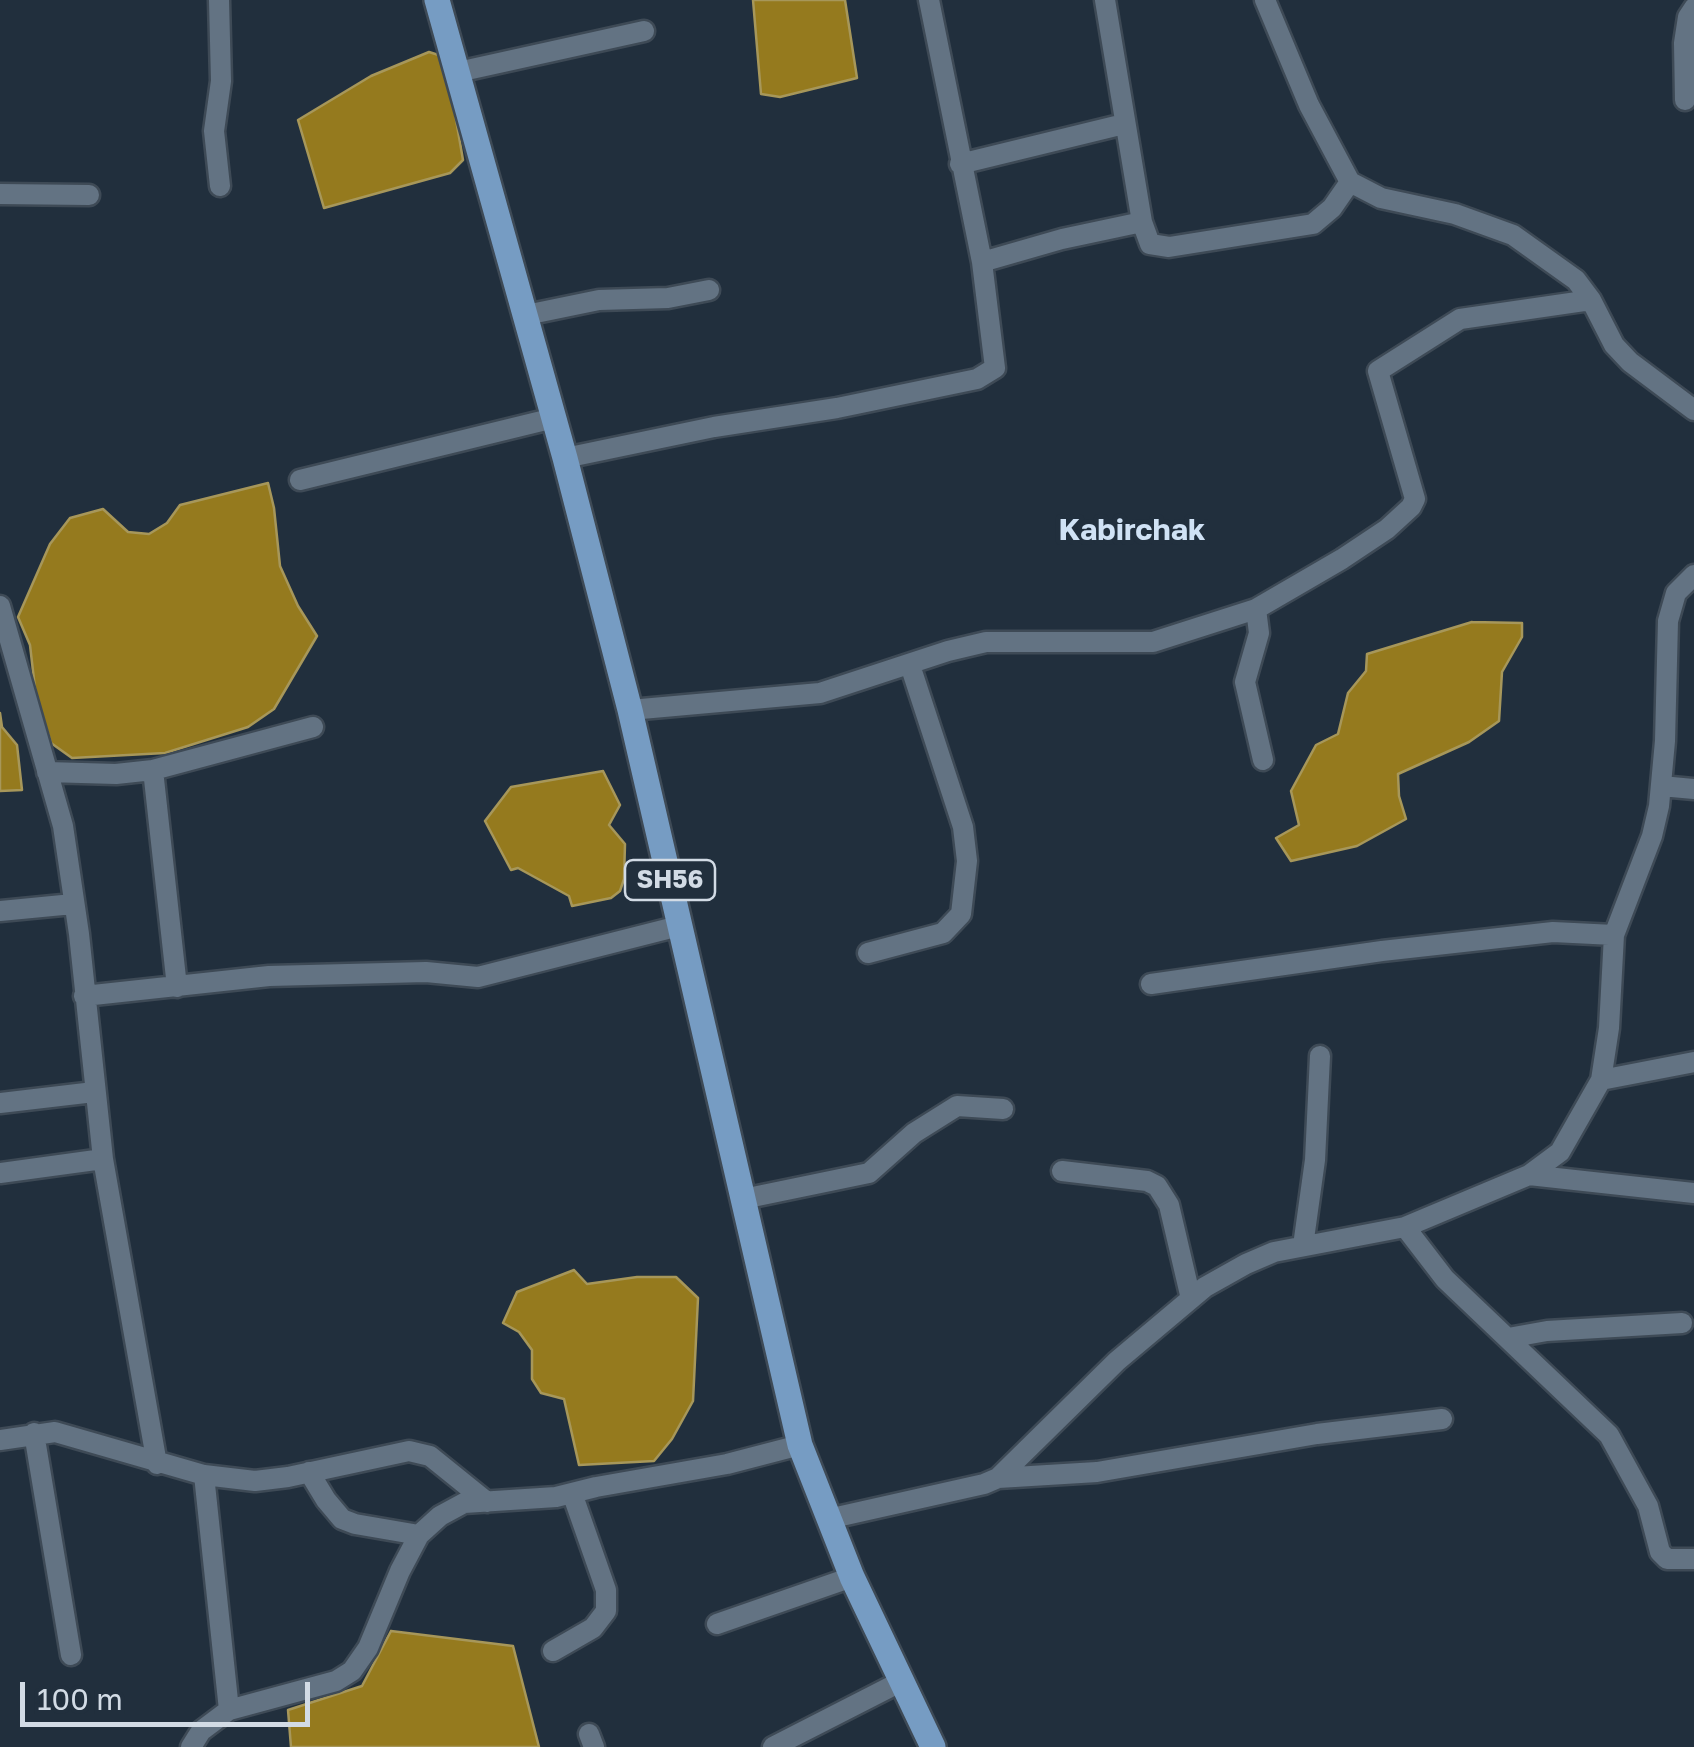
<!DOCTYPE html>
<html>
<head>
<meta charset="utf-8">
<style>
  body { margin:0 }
  #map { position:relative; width:1694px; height:1747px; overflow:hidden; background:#212f3d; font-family:"Golos Text",sans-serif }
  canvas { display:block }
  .scale { position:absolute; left:20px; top:1682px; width:290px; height:45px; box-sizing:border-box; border:5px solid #d2dbe5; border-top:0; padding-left:12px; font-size:30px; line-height:35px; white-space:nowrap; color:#d2dbe5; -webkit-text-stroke:8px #212f3d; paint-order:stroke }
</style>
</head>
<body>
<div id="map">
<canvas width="1694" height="1747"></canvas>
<div class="scale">100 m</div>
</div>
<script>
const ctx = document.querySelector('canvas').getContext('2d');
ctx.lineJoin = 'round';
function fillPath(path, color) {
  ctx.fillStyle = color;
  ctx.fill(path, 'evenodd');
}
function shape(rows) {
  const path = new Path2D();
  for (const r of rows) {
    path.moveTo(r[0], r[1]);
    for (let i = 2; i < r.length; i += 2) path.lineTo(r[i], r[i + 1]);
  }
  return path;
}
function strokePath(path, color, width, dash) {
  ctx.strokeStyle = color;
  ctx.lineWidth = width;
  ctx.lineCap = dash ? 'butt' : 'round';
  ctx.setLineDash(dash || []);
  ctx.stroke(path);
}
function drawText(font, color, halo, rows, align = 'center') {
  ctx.font = font + ' "Golos Text",sans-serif';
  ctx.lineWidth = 10;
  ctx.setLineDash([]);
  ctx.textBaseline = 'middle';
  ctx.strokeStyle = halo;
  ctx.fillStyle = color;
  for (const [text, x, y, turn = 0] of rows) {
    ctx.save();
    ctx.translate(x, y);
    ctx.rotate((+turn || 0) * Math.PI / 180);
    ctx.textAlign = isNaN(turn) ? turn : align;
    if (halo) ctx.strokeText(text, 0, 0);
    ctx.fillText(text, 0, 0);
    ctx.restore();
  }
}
const water = shape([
  [753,0,845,0,857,78,780,97,761,94,753,0],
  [429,52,448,58,458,82,454,108,463,160,450,173,324,208,298,120,371,76,429,52],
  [268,483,274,508,280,566,298,606,317,636,274,709,248,727,165,753,72,758,51,743,36,697,30,645,18,617,50,544,70,518,103,509,128,532,149,534,167,523,180,505,268,483],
  [1472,622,1522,623,1522,637,1502,672,1499,721,1469,742,1398,774,1399,796,1406,819,1357,846,1291,861,1276,838,1299,825,1291,791,1316,745,1338,734,1348,693,1366,671,1367,654,1472,622],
  [0,713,2,727,17,745,22,790,0,791,0,713],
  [603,771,620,805,609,825,625,844,624,879,620,891,611,898,572,906,569,896,518,868,511,870,485,821,511,787,603,771],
  [574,1270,587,1284,637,1277,676,1277,698,1298,693,1401,672,1439,654,1461,579,1465,564,1399,541,1393,532,1379,532,1350,519,1332,503,1323,517,1292,574,1270],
  [391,1631,513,1646,539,1747,291,1747,288,1710,362,1686,391,1631]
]);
const street = shape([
  [219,0,221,81,214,131,220,186],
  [1105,0,1142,222,1150,244,1169,247,1313,224,1332,208,1350,182],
  [1265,0,1309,105,1350,182,1381,198,1455,214,1513,235,1576,280,1591,300,1614,345,1630,362,1694,410],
  [458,72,644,31],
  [1685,100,1684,43,1688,17,1694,8],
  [960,164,1124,124],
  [0,194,89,195],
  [982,262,1062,239,1142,222],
  [526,315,599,300,668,298,709,290],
  [565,458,714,427,837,408,977,379,995,368,982,262,929,0],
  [300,480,554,418],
  [0,606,63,826,79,934,103,1159,157,1464],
  [1256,609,1259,633,1245,682,1263,760],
  [630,710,820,693,948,651,986,642,1153,642,1256,609,1342,559,1387,529,1411,507,1415,499,1378,371,1460,319,1591,300],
  [153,770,177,987],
  [47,772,116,774,153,770,313,727],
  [1661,786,1694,789],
  [0,911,73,904],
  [868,953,943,933,961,914,967,861,963,827,910,665],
  [1151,984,1382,951,1553,932,1614,935],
  [84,996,269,976,426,972,478,977,679,926],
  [1601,1080,1694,1062],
  [0,1103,94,1092],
  [1062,1171,1147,1181,1157,1186,1169,1205,1191,1299],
  [0,1173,103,1159],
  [1529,1175,1694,1193],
  [743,1199,869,1173,914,1133,957,1106,1003,1109],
  [1405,1227,1445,1279,1609,1435,1648,1506,1660,1552,1667,1559,1694,1559],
  [1303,1246,1315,1160,1320,1056],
  [1508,1338,1547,1331,1682,1323],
  [34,1433,71,1655],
  [0,1440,55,1432,204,1475,255,1481,288,1477,409,1451,430,1456,487,1502],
  [309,1472,326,1500,342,1519,355,1524,419,1535],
  [204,1475,229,1710],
  [998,1478,1097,1472,1317,1434,1442,1419],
  [828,1519,984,1484,998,1478,1117,1361,1205,1287,1246,1264,1274,1252,1405,1227,1529,1175,1560,1152,1601,1080,1609,1028,1614,935,1652,836,1659,806,1665,741,1668,621,1676,593,1694,575],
  [717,1624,852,1577],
  [553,1651,593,1628,606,1611,606,1590,572,1493],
  [589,1734,594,1747],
  [191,1747,201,1731,229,1710,336,1681,352,1671,368,1648,400,1571,419,1535,440,1516,464,1503,556,1497,596,1487,727,1464,800,1445],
  [773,1747,902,1681]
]);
const primary = shape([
  [437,0,565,458,630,710,800,1445,852,1577,933,1747]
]);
const shields = [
  [670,880,90]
];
const shieldNames = [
  ["SH56",670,880]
];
const neighbourhoodNames = [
  ["Kabirchak",1132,530]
];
fillPath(water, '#957a1e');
strokePath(water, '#a7975a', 2.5);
strokePath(street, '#3e4a56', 25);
strokePath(primary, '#3e4a56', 30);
strokePath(street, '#637383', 20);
strokePath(primary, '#769cc3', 25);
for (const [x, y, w] of shields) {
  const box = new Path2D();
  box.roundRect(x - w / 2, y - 20, w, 40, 8);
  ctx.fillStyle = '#212f3d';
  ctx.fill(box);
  strokePath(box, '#d2dbe5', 2.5);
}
drawText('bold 25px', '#d2dbe5', null, shieldNames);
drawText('bold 30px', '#d0e2f5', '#212f3d', neighbourhoodNames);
</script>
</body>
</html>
